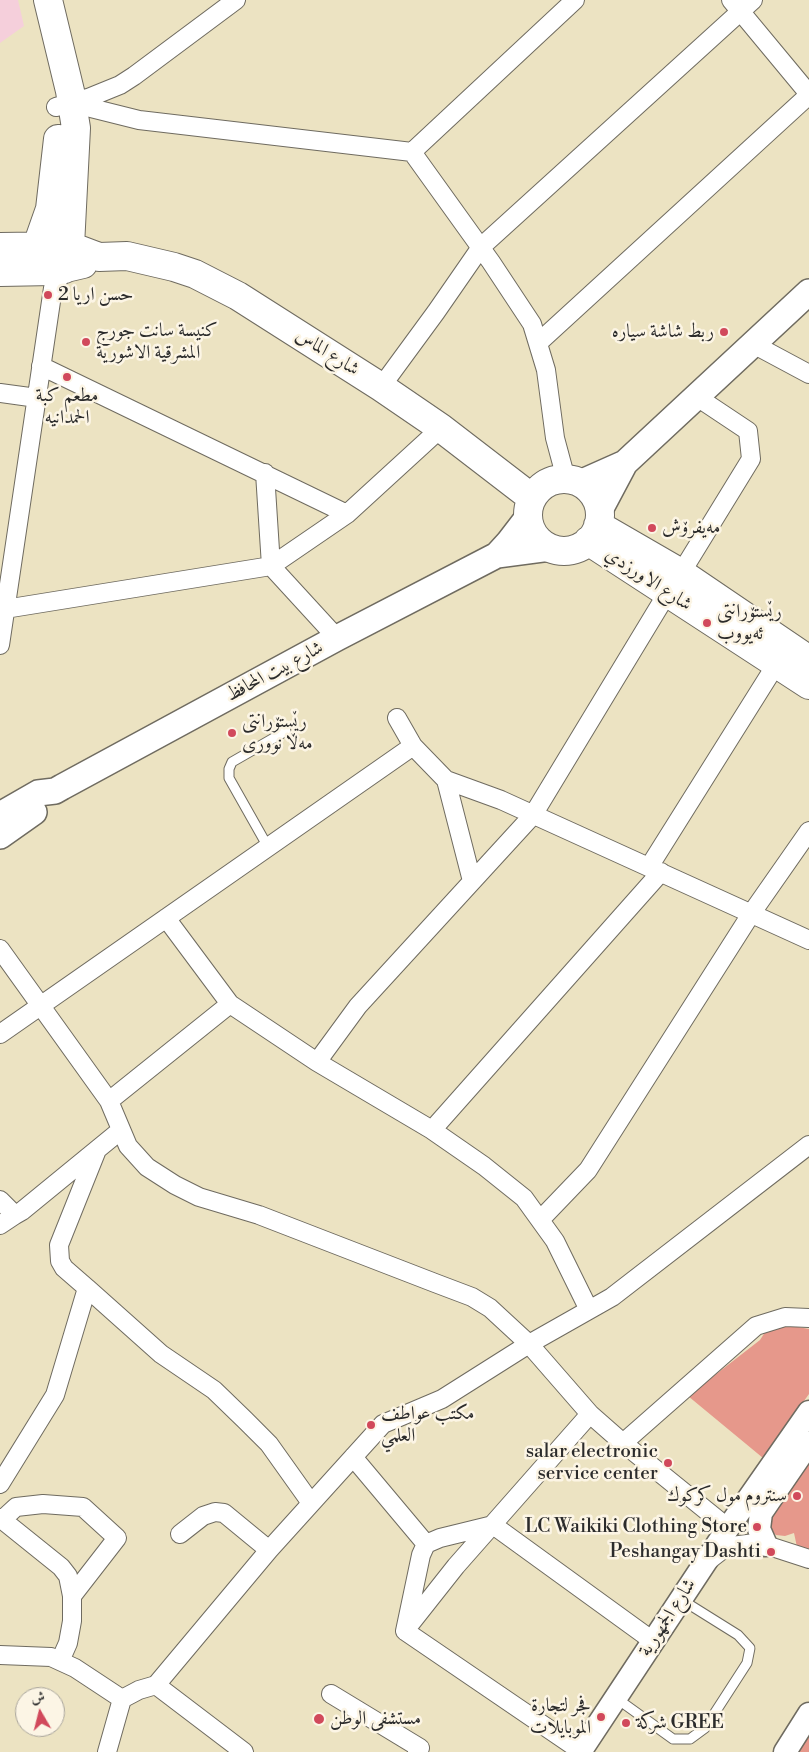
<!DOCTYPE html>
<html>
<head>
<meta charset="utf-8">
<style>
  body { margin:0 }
  #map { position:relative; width:809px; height:1752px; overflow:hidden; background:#ece3c2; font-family:"Libre Bodoni",Amiri,serif }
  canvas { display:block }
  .north { position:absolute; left:15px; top:1687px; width:50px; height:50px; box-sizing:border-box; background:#fcf5e5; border:1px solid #a8a49b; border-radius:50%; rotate:352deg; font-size:14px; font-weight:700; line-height:20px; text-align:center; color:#2b2b2b }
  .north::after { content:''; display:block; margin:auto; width:18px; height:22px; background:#d1495b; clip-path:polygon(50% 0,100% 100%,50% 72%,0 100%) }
</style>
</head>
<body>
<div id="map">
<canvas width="809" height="1752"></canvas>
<div class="north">ش</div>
</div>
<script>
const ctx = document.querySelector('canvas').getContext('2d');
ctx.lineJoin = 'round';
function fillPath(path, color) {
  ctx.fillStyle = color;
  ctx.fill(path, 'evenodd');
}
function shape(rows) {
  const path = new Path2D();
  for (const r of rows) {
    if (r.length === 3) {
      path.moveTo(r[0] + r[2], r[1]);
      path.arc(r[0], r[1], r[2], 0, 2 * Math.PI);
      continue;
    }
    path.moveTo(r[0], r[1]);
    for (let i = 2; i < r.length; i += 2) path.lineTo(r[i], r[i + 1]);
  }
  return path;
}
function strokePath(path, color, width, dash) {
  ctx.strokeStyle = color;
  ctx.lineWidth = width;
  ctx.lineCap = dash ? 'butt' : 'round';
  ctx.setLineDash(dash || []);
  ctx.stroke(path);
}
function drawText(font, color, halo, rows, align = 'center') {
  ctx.font = font + ' "Libre Bodoni",Amiri,serif';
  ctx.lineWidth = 5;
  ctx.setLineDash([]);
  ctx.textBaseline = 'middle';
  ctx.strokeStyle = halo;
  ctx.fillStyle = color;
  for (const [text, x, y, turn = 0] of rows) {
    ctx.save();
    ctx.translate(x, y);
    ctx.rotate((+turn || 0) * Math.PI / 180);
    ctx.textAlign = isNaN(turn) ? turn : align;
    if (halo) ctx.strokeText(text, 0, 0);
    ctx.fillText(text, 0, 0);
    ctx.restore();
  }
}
const built = shape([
  [0,0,18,0,24,26,0,43]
]);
const building = shape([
  [787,1325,809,1329,809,1394,763,1458,688,1396,760,1340,767,1329],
  [809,1456,809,1551,797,1547,794,1533,785,1536,776,1535,772,1532,767,1523],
  [809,1726,809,1752,793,1752]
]);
const service = shape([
  [268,847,229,778,229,769,232,762,286,731],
  [616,1698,673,1739,690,1739,705,1728,747,1663,750,1648,738,1635,682,1600]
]);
const minor = shape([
  [731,0,809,94],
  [71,103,139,120,412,152,491,262,532,324,546,370,555,438,566,479],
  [56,107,88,98,120,85,134,76,236,0],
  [412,152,575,0],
  [538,343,809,95],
  [753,344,809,374],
  [41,366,347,514],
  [381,387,436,312,481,247,753,0],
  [0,393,37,398],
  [265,473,271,566,337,638],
  [681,573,751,459,748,431,697,397],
  [5,609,271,566,347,514,441,428],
  [0,645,53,288,65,269],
  [397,718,413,746,446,780,501,800,809,940],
  [446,780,472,881],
  [649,867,777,663],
  [166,918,230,1004,317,1062],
  [0,949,109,1101,230,1004],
  [0,1034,413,746],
  [109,1101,128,1146,147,1167,175,1185,199,1197,259,1215,435,1283,472,1297,490,1308,529,1344,590,1414,623,1443,728,1528],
  [432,1130,661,872],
  [0,1200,15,1215,22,1211,121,1130],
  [540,1220,588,1170,751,914,809,831],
  [0,1225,15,1215],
  [87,1288,161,1354,214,1390,245,1420,269,1444,311,1503],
  [589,1310,555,1241,524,1198,484,1166,432,1130,317,1062,358,1006,533,815,668,592],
  [623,1443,756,1326,785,1317,809,1318],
  [353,1457,426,1544],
  [0,1484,55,1395,87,1288,64,1268,60,1261,59,1245,97,1150],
  [0,1518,61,1567,68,1576,72,1596,72,1621,68,1643,60,1661],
  [2,1520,16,1507,43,1504,83,1507,117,1538,72,1596],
  [180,1534,203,1516,215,1512,224,1513,269,1550],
  [709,1560,722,1550,732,1546,755,1543,766,1545,809,1559],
  [407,1628,456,1566,590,1414],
  [405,1631,421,1555,426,1544,440,1538,493,1525,653,1641],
  [405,1631,581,1751],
  [0,1655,51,1657,75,1668,122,1699,139,1690,156,1685,244,1752],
  [156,1685,269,1550,383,1424,442,1399,529,1344,612,1297,809,1145],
  [331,1694,420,1748,417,1752],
  [107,1752,122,1699]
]);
const tertiary = shape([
  [766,1545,759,1529,761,1513,809,1443],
  [580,1752,728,1528,809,1412],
  [785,1752,809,1714]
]);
const secondary = shape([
  [580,483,625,463],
  [599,512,625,463,809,292],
  [497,555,550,548],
  [0,815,38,793,55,791,62,787,337,638,497,555,508,543,528,517],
  [0,836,34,812]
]);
const primary = shape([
  [48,0,70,91,76,128,70,246,65,269],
  [37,246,50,209,58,139],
  [0,247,70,246,99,257,127,256,174,267,195,274,238,296,381,387,441,428,532,498],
  [0,272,53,271,83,264],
  [564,515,36],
  [598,525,681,573,809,660],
  [588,541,809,685]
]);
const markers = [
  [48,295,5,"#d1495b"],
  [724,332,5,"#d1495b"],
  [86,342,5,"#d1495b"],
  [67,377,5,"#d1495b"],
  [652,528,5,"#d1495b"],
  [707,623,5,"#d1495b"],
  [232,733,5,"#d1495b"],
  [371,1425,5,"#d1495b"],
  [668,1463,5,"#d1495b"],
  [797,1496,5,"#d1495b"],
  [757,1527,5,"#d1495b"],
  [771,1552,5,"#d1495b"],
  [601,1717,5,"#d1495b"],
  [319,1719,6,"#d1495b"],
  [626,1723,5,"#d1495b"]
];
const poiNames = [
  ["حسن اريا 2",58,295],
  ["كنيسة سانت جورج",96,331],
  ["المشرقية الاشورية",96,353],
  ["ربط شاشة سياره",714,332,"right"],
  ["مطعم كبة",67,396,"center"],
  ["الحمدانيه",67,418,"center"],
  ["مەیفرۆش",662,528],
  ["رێستۆرانتی",717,612],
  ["ئەیووب",717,634],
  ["رێستۆرانتی",242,722],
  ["مەڵا نووری",242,744],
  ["مكتب عواطف",381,1414],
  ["العلمي",381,1436],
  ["salar electronic",658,1452,"right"],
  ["service center",658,1474,"right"],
  ["سنتروم مول كركوك",787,1496,"right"],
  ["LC Waikiki Clothing Store",747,1527,"right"],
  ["Peshangay Dashti",761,1552,"right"],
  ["فجر لتجارة",591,1706,"right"],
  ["الموبايلات",591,1728,"right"],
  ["مستشفى الوطن",330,1719],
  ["شركة GREE",636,1723]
];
const streetNames = [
  ["شارع الماس",327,353,32],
  ["شارع الاورزدي",648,580,33],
  ["شارع بيت المحافظ",275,672,-28],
  ["شارع الجمهورية",668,1618,-57]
];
fillPath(built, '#f5cfdb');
fillPath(building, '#e6988b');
strokePath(service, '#6f6b60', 11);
strokePath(minor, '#6f6b60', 20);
strokePath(tertiary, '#6f6b60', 25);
strokePath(secondary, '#6f6b60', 28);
strokePath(primary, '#6f6b60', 30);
strokePath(service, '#fff', 9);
strokePath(minor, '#fff', 18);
strokePath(tertiary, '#fff', 22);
strokePath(secondary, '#fff', 25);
strokePath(primary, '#fff', 28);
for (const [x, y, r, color] of markers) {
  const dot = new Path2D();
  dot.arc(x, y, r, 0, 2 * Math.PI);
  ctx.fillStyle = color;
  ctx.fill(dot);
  strokePath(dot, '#fcf5e5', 2);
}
drawText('19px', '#2b2b2b', '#fcf5e5', poiNames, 'left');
drawText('19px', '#2b2b2b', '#fcf5e5', streetNames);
</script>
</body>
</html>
